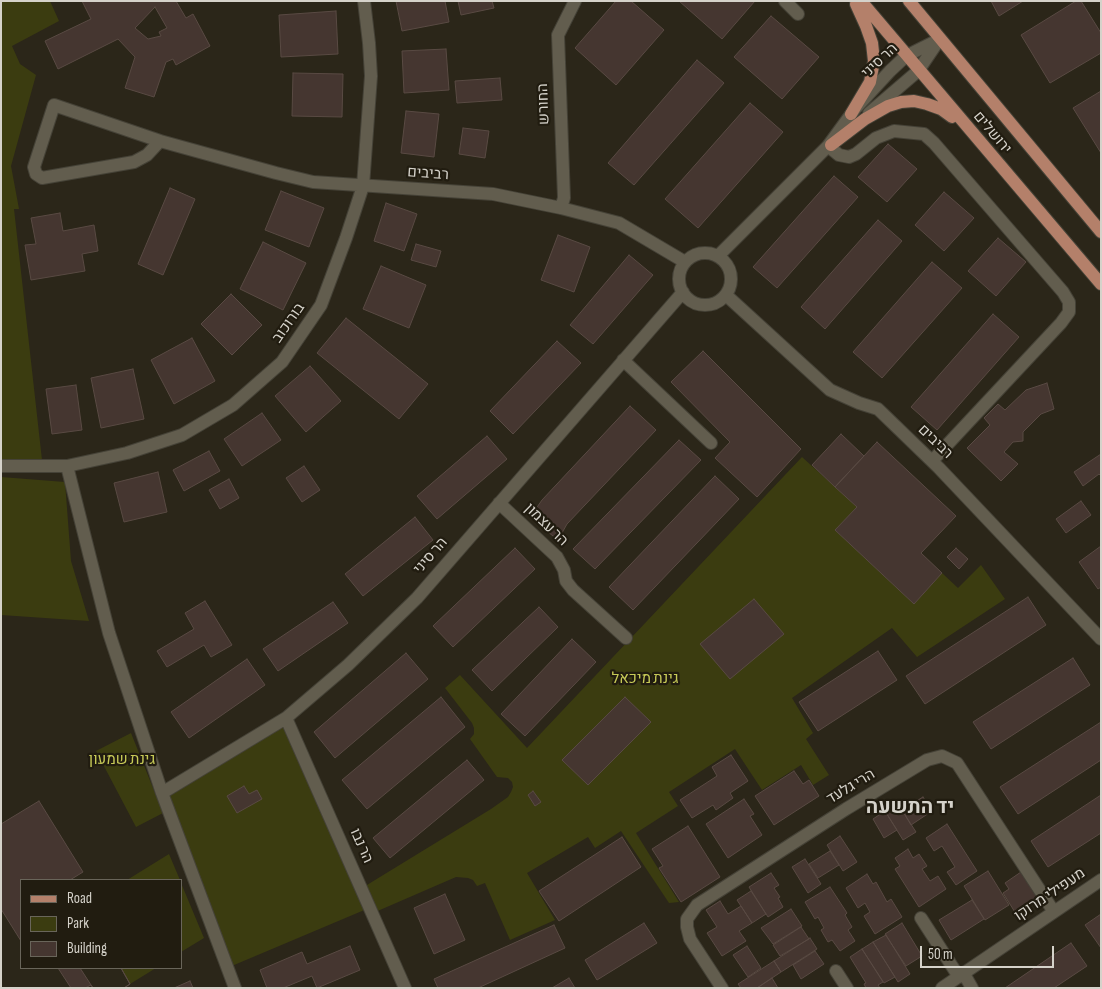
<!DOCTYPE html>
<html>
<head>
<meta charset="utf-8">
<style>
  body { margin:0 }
  #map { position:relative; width:1102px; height:989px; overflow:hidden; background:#2b2619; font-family:"Sofia Sans Condensed",sans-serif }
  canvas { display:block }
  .frame { position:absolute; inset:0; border:2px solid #d5d2ca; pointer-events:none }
  .legend { position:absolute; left:20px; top:879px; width:162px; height:90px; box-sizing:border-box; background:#211c10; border:1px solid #69655a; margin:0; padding:6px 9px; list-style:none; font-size:15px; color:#d5d2ca }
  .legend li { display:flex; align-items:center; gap:10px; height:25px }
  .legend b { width:25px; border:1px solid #69655a }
  .scale { position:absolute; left:920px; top:946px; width:134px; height:22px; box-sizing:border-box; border:2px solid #d5d2ca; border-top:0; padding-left:6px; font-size:15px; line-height:18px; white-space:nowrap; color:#d5d2ca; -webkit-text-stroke:4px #211c10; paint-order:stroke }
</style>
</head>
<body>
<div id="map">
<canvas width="1102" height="989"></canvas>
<div class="frame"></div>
<ul class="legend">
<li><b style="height:6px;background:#b4806a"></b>Road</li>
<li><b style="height:14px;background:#3b3c10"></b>Park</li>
<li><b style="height:14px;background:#453630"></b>Building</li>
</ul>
<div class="scale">50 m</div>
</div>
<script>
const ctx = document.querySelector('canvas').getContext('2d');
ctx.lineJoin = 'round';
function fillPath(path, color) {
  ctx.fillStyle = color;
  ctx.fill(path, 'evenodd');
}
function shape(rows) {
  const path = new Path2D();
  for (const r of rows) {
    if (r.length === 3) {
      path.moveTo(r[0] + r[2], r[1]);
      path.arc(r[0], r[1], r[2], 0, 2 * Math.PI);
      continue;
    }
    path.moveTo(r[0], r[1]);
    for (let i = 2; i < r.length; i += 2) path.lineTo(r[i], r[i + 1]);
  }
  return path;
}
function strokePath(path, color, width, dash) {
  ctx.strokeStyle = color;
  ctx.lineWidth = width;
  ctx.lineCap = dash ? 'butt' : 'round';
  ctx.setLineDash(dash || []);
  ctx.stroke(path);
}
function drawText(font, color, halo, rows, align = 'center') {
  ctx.font = font + ' "Sofia Sans Condensed",Heebo,sans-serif';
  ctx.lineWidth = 4.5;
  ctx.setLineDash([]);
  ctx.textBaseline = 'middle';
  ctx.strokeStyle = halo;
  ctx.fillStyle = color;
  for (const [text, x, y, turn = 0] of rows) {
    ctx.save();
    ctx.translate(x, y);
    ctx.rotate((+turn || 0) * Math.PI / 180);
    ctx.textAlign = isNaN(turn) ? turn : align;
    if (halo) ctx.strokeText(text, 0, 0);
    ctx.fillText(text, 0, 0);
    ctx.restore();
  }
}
const green = shape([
  [1,1,50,1,59,21,12,46,20,64,36,75,11,166,19,209,14,209,42,460,1,460],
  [802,457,857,507,835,530,914,604,942,573,958,588,981,565,1005,599,917,657,892,628,792,698,813,733,806,739,829,775,813,785,801,765,762,790,735,749,669,792,678,806,636,833,679,902,669,903,621,831,595,848,588,837,527,873,555,920,510,940,485,883,477,886,473,880,468,878,456,877,373,913,370,907,362,911,227,968,162,793,286,718,362,888,491,809,508,797,511,792,513,787,512,782,508,778,497,777,470,739,474,734,474,728,472,723,445,688,460,675,527,748],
  [1,477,65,482,71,561,89,621,1,615],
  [131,733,163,813,136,827,96,751],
  [169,854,180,880,127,880],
  [181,883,204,938,181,952],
  [121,968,156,968,130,984]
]);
const building = shape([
  [82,1,176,1,186,18,193,14,210,46,176,65,173,59,166,62,154,97,125,88,135,57,118,39,58,69,45,41,91,19,82,1],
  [155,7,167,28,159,32,161,36,148,39,135,28,155,7],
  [396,1,445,1,449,22,402,31,396,1],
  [458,1,492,1,494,8,461,15,458,1],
  [616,1,631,1,664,30,616,85,575,48,616,1],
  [679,1,755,1,722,39,679,1],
  [991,1,1023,1,999,16,991,1],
  [1076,1,1081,1,1101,33,1101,53,1050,83,1021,35,1076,1],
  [336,11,338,54,281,57,279,15,336,11],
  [771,16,819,57,782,99,734,57,771,16],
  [446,49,449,90,404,93,402,51,446,49],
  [697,60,724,83,634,185,608,163,697,60],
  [293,73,343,74,342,117,292,116,293,73],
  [500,78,502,100,457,103,455,81,500,78],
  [1101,91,1101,153,1073,108,1101,91],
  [750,103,783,132,698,228,665,199,750,103],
  [406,111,439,114,434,157,401,153,406,111],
  [463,128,489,131,485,158,459,154,463,128],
  [888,144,917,169,887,202,858,177,888,144],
  [834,176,858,197,777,288,753,267,834,176],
  [170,188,195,199,163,275,138,264,170,188],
  [281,191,324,208,309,247,265,230,281,191],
  [944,192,974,218,944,251,915,225,944,192],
  [386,203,417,214,404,251,374,241,386,203],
  [60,213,63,231,94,225,98,251,82,254,85,271,31,280,25,245,36,244,31,218,60,213],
  [878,220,902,241,825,329,801,307,878,220],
  [558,235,590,247,574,292,541,280,558,235],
  [998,238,1026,262,996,296,968,271,998,238],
  [263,242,306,263,283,310,240,289,263,242],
  [416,244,441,251,436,267,411,260,416,244],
  [629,255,653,275,593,344,570,325,629,255],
  [932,262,962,288,882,378,853,352,932,262],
  [381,266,426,285,409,328,363,309,381,266],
  [231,294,262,325,232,355,201,324,231,294],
  [993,314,1019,337,937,430,911,407,993,314],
  [346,318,428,384,399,419,317,353,346,318],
  [192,338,215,381,174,404,151,360,192,338],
  [557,341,581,363,513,434,490,411,557,341],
  [703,351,801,449,757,497,715,458,730,442,671,382,703,351],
  [310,366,341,401,306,432,275,396,310,366],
  [133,369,144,419,101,428,91,378,133,369],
  [1047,383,1054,409,1041,414,1023,432,1023,441,1013,442,1004,452,1018,464,1001,481,967,448,990,425,984,418,998,404,1005,410,1026,390,1047,383],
  [76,385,82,430,52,434,46,389,76,385],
  [630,406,656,430,567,524,558,540,543,528,545,524,533,513,542,500,630,406],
  [262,413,281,440,242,466,224,439,262,413],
  [841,434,864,456,835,487,812,465,841,434],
  [487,436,507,459,437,519,417,496,487,436],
  [679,440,701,460,595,569,573,549,679,440],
  [877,442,956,516,921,553,942,573,914,604,835,530,857,507,835,487,877,442],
  [209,451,220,471,184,491,173,470,209,451],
  [1101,454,1101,476,1099,474,1083,486,1074,472,1101,454],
  [304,466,320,490,302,502,286,478,304,466],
  [158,472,167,512,124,522,114,483,158,472],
  [715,476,739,499,633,610,609,587,715,476],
  [229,479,239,498,220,509,209,490,229,479],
  [1081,501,1091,515,1066,533,1056,519,1081,501],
  [415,517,433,540,363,596,345,574,415,517],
  [1101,546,1101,587,1098,589,1079,562,1101,546],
  [515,548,535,569,453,647,433,626,515,548],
  [956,548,968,559,959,569,947,557,956,548],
  [1028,597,1046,625,925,704,906,676,1028,597],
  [754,599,784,634,730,679,700,644,754,599],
  [205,601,232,645,211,657,204,645,167,667,157,651,194,629,185,613,205,601],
  [333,602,348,623,278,671,263,649,333,602],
  [539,607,558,627,492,691,472,670,539,607],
  [572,639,596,662,525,736,501,714,572,639],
  [878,651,897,680,818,731,799,702,878,651],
  [406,653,428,679,335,758,314,732,406,653],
  [1073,658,1090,685,991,749,973,722,1073,658],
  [247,659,265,685,189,738,171,712,247,659],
  [441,697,465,727,367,809,342,780,441,697],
  [625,697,651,722,588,785,562,760,625,697],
  [1101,722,1101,760,1018,814,1000,787,1101,722],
  [731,755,748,781,730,793,733,798,716,810,713,805,692,818,680,800,717,776,712,767,731,755],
  [467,760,484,780,390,858,373,838,467,760],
  [794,771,803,784,809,780,819,796,774,825,755,796,794,771],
  [244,786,249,794,257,790,262,799,237,813,227,796,244,786],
  [533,791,541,802,535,806,528,795,533,791],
  [1101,795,1101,833,1048,867,1031,841,1101,795],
  [923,797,932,811,911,825,902,810,923,797],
  [744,799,754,814,750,816,762,835,728,858,706,824,744,799],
  [39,801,83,872,70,880,21,880,21,941,1,909,1,824,39,801],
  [898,804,916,832,903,840,885,811,898,804],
  [885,811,897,830,884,838,873,819,885,811],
  [947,824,977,871,956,885,947,872,955,867,942,846,934,851,926,838,947,824],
  [688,826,720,877,681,902,659,868,663,866,652,849,688,826],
  [840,836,857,862,843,871,827,845,840,836],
  [622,837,641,867,559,921,539,891,622,837],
  [908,849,913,858,919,854,927,866,922,869,930,881,938,876,946,889,919,907,895,869,900,866,895,858,908,849],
  [830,851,839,865,818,878,809,864,830,851],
  [805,859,821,884,808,893,792,867,805,859],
  [988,871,1009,905,985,920,964,886,988,871],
  [1021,872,1038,898,1028,904,1031,909,1018,917,1003,893,1009,889,1005,883,1021,872],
  [771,873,779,885,774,888,780,897,778,898,783,907,768,917,749,887,771,873],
  [867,874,873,884,876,882,887,902,891,899,902,917,875,934,864,916,870,912,865,903,858,908,846,888,867,874],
  [830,887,847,913,845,915,852,927,848,930,855,941,840,951,832,940,828,942,821,930,824,928,818,917,815,919,805,902,830,887],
  [751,891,766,914,752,923,737,900,751,891],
  [445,894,465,940,434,954,414,908,445,894],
  [972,900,984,919,951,940,939,920,972,900],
  [720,901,728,914,741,906,752,923,739,931,746,941,722,956,707,933,717,927,706,910,720,901],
  [791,909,802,926,773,944,761,928,791,909],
  [1101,914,1101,948,1085,925,1101,914],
  [644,923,657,943,597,980,585,960,644,923],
  [902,923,922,956,906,966,885,934,902,923],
  [554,925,565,948,478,988,438,988,434,979,554,925],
  [801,927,809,939,780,956,773,945,801,927],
  [886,935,910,974,898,982,873,942,886,935],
  [810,938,817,949,781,972,774,961,810,938],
  [873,942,895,977,884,983,862,949,873,942],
  [1071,943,1087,966,1054,988,1005,988,1071,943],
  [350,946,360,970,317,988,312,976,283,988,267,988,260,970,302,952,307,964,350,946],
  [747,946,761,968,748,977,733,955,747,946],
  [862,949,883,982,878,985,880,988,866,988,864,984,866,983,850,957,862,949],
  [815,951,824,964,801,979,793,965,815,951],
  [774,961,781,972,757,988,741,988,738,984,774,961],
  [58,968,121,968,130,984,124,988,93,988,91,985,85,988,71,988,58,968],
  [80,968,121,968,130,984,124,988,93,988,80,968],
  [569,978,575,988,552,988,569,978],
  [772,978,778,988,757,988,772,978],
  [190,981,193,988,174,988,190,981]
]);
const minor = shape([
  [785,1,798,14],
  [869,113,918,71,939,40],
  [160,141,54,105,34,167,36,174,42,178,134,162,147,155,160,141,276,173,313,182,493,194,561,208,619,223,685,262],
  [828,146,839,155,849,157,856,154,876,138,894,131,924,134,934,143,1063,292,1069,302,1069,312,1061,323,932,461],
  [561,208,564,198,558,35,575,1],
  [705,279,26],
  [718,256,828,146,855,109,890,71,906,56,940,39],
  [726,295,830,390,859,403,878,409,939,468,1101,639],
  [623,360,711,443],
  [1,466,67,466,127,453,182,435,233,405,282,362,321,305,346,238,363,186,371,76,369,43,364,1],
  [67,466,109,633,162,793,235,988],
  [499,503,557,557,564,570,566,581,573,590,626,638],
  [286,718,405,988],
  [162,793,286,718,348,665,417,598,683,292],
  [921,918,959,977],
  [836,971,847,988],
  [964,974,972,988],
  [722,988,690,939,687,927,687,919,697,905,846,809,927,760,942,756,957,763,1054,912],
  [942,988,1101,880]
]);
const major = shape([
  [861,1,1101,284],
  [909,1,1101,232],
  [851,114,870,82,874,61,872,43,866,26,856,4],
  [831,145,865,119,888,106,901,102,914,101,927,104,941,109,952,117]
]);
const streetNames = [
  ["הר סיני",880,61,-43],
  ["החורש",544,104,-92],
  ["ירושלים",992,133,50],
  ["רביבים",428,174,4],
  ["בורוכוב",289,323,-55],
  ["רביבים",935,442,44],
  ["הר עצמון",546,525,44],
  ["הר סיני",431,556,-49],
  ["הרי גלעד",851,787,-31],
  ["הר נבו",361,846,66],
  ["מעפילי מרוקו",1050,895,-34]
];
const parkNames = [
  ["גינת מיכאל",645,679],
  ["גינת שמעון",122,760]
];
const districtNames = [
  ["יד התשעה",910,808]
];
fillPath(green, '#3b3c10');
fillPath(building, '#453630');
strokePath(building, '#594a43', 1);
strokePath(minor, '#454237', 14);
strokePath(major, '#454237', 14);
strokePath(minor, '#625d4e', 12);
strokePath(major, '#b4806a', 12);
drawText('15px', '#d5d2ca', '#211c10', streetNames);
drawText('15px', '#c7ca57', '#211c10', parkNames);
drawText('bold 20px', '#d5d2ca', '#211c10', districtNames);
</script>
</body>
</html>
